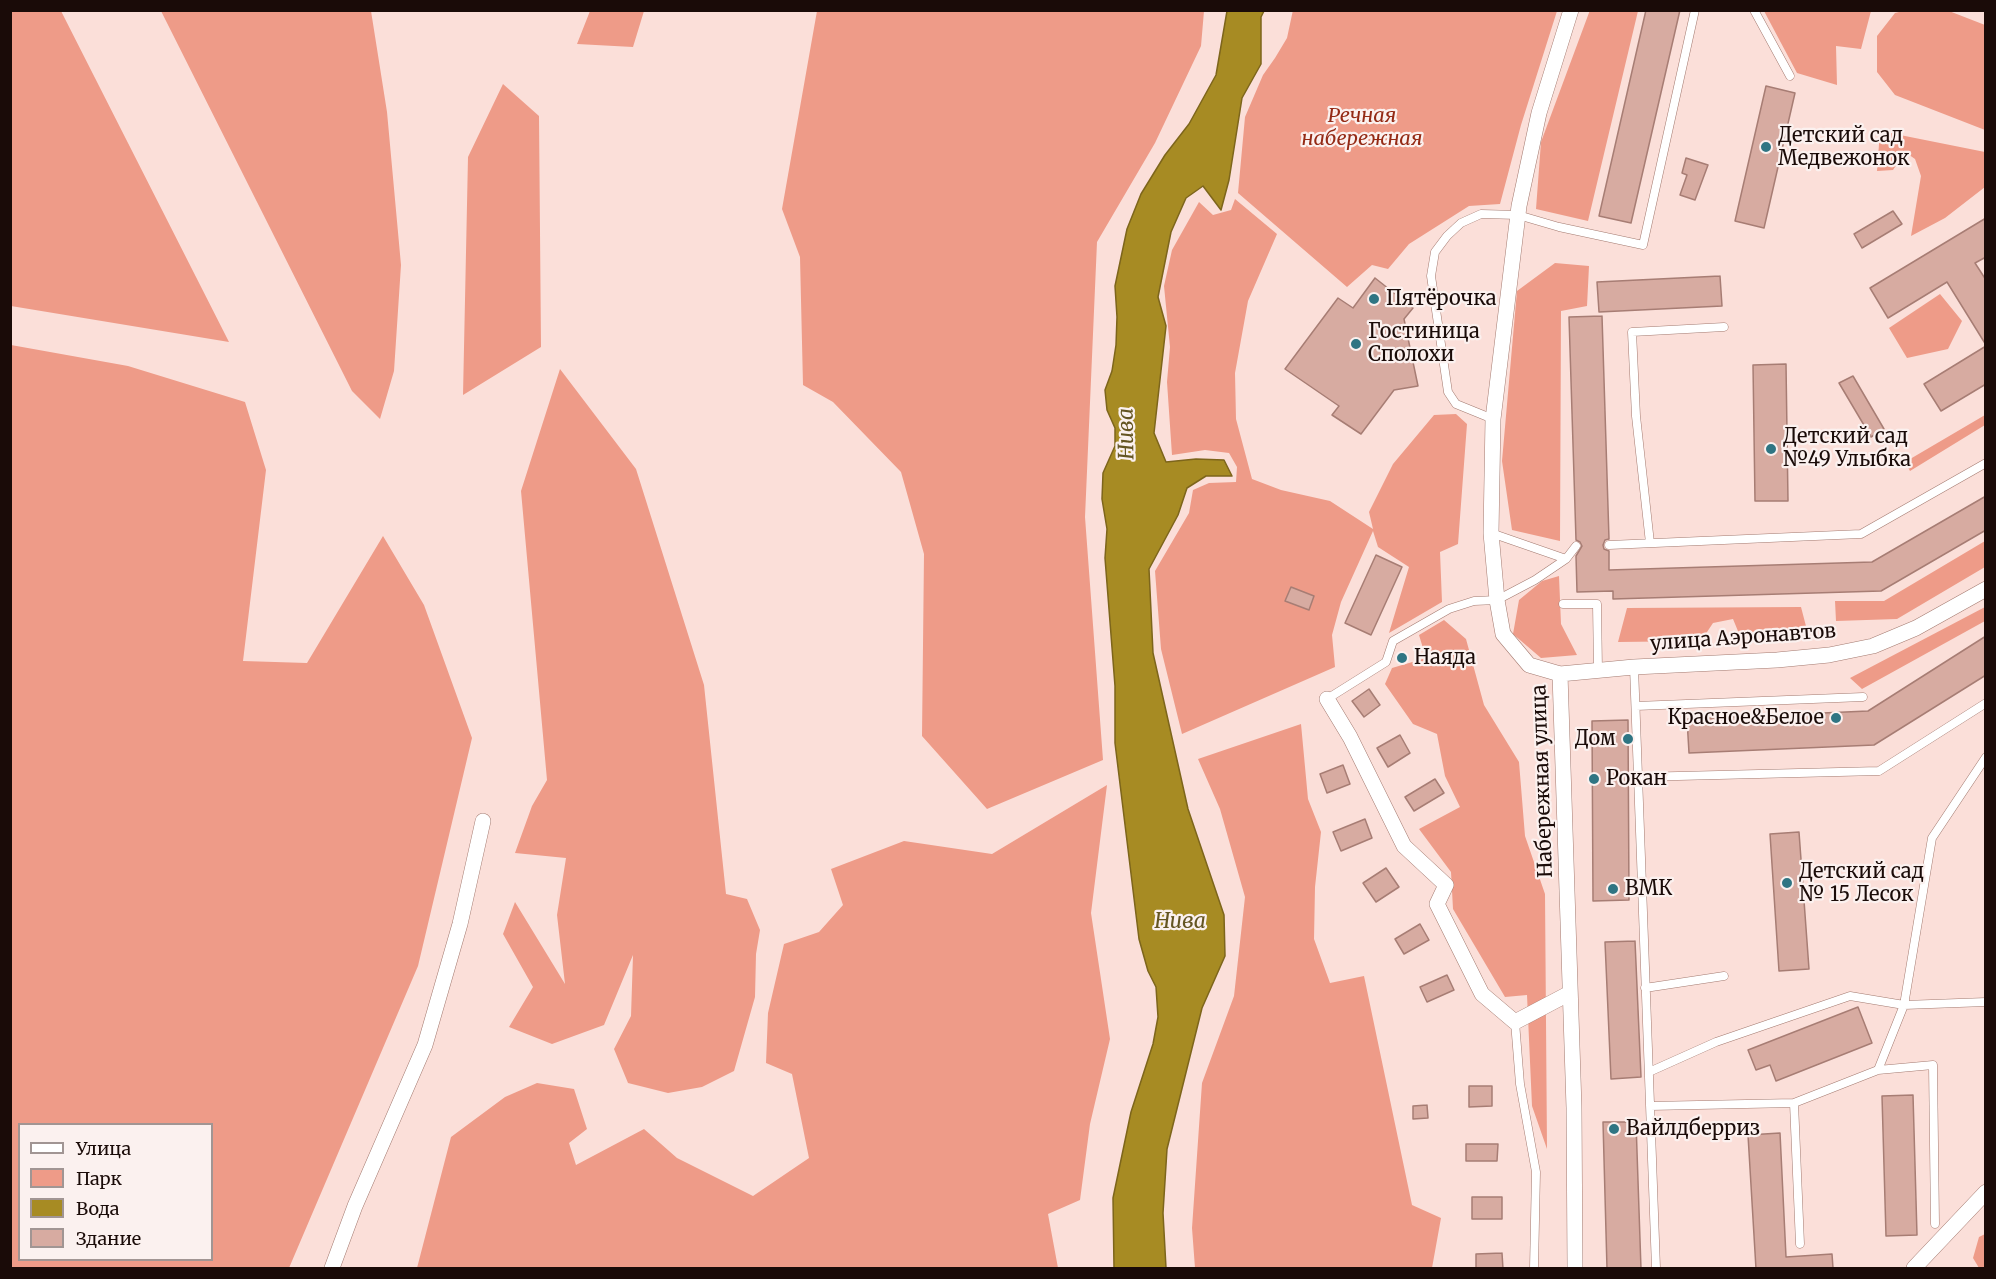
<!DOCTYPE html>
<html>
<head>
<meta charset="utf-8">
<style>
  body { margin:0 }
  #map { position:relative; width:1996px; height:1279px; overflow:hidden; background:#fbdfd9; font-family:Merriweather,serif }
  canvas { display:block }
  .frame { position:absolute; inset:0; border:12px solid #1a0b08; pointer-events:none }
  .legend { position:absolute; left:18px; top:1123px; width:195px; height:138px; box-sizing:border-box; background:#fbf1ef; border:2px solid #a19593; margin:0; padding:8px 10px; list-style:none; font-size:18px; color:#1a0b08 }
  .legend li { display:flex; align-items:center; gap:12px; height:30px }
  .legend b { width:30px; border:2px solid #a19593 }
</style>
</head>
<body>
<div id="map">
<canvas width="1996" height="1279"></canvas>
<div class="frame"></div>
<ul class="legend">
<li><b style="height:8px;background:#fff"></b>Улица</li>
<li><b style="height:16px;background:#ee9b88"></b>Парк</li>
<li><b style="height:16px;background:#a78b23"></b>Вода</li>
<li><b style="height:16px;background:#d7aba1"></b>Здание</li>
</ul>
</div>
<script>
const ctx = document.querySelector('canvas').getContext('2d');
ctx.lineJoin = 'round';
function fillPath(path, color) {
  ctx.fillStyle = color;
  ctx.fill(path, 'evenodd');
}
function shape(rows) {
  const path = new Path2D();
  for (const r of rows) {
    path.moveTo(r[0], r[1]);
    for (let i = 2; i < r.length; i += 2) path.lineTo(r[i], r[i + 1]);
  }
  return path;
}
function strokePath(path, color, width, dash) {
  ctx.strokeStyle = color;
  ctx.lineWidth = width;
  ctx.lineCap = dash ? 'butt' : 'round';
  ctx.setLineDash(dash || []);
  ctx.stroke(path);
}
function drawText(font, color, halo, rows, align = 'center') {
  ctx.font = font + ' Merriweather,serif';
  ctx.lineWidth = 4.5;
  ctx.setLineDash([]);
  ctx.textBaseline = 'middle';
  ctx.strokeStyle = halo;
  ctx.fillStyle = color;
  for (const [text, x, y, turn = 0] of rows) {
    ctx.save();
    ctx.translate(x, y);
    ctx.rotate((+turn || 0) * Math.PI / 180);
    ctx.textAlign = isNaN(turn) ? turn : align;
    if (halo) ctx.strokeText(text, 0, 0);
    ctx.fillText(text, 0, 0);
    ctx.restore();
  }
}
const green = shape([
  [1293,10,1557,11,1521,125,1500,204,1469,206,1409,244,1388,269,1372,265,1347,287,1238,193,1245,117,1263,75,1275,58,1287,38],
  [1590,10,1638,11,1588,221,1536,209,1541,142],
  [10,11,61,11,229,342,11,306],
  [161,11,371,11,387,112,401,265,394,371,380,419,352,391],
  [590,11,644,11,633,47,577,44],
  [817,11,1204,11,1201,46,1155,143,1097,242,1085,517,1103,760,987,809,922,736,924,554,901,472,833,402,803,385,800,257,782,209],
  [1764,11,1871,11,1861,49,1836,46,1837,85,1797,73],
  [1903,11,1949,11,1985,25,1985,130,1895,95,1877,72,1877,36,1895,13],
  [503,84,539,116,541,347,463,395,468,157],
  [1880,131,1985,152,1985,187,1945,218,1911,236,1921,176,1915,159,1905,152,1893,170,1877,171],
  [1235,199,1277,234,1248,301,1235,373,1236,419,1252,479,1281,490,1330,501,1373,529,1369,512,1393,464,1434,415,1456,414,1467,424,1458,544,1440,552,1442,602,1389,633,1409,567,1378,547,1373,531,1341,602,1332,635,1335,667,1182,734,1161,649,1155,571,1189,513,1193,490,1209,483,1236,482,1237,467,1229,453,1205,450,1172,455,1167,382,1170,347,1164,286,1172,250,1199,202,1213,215,1231,210],
  [1555,263,1589,266,1587,306,1561,311,1560,541,1512,530,1502,461,1517,291],
  [1940,294,1962,321,1948,349,1907,358,1889,328],
  [11,345,128,366,245,402,266,470,243,661,307,663,383,536,424,605,472,738,418,966,289,1268,11,1268],
  [20,1124,212,1124,212,1260,20,1260],
  [560,369,636,469,704,685,726,894,747,899,760,930,756,954,755,997,734,1071,702,1087,668,1093,628,1083,614,1049,631,1016,633,955,604,1025,552,1044,509,1027,533,987,503,934,515,902,565,984,557,915,566,858,515,853,532,806,547,780,521,491],
  [1985,415,1985,425,1910,471,1905,462],
  [1985,541,1985,567,1897,619,1836,621,1835,601,1884,601],
  [1559,576,1561,624,1577,655,1541,658,1513,634,1519,600,1542,581],
  [1801,607,1807,630,1740,636,1733,619,1713,623,1701,641,1618,642,1627,608],
  [1985,607,1985,621,1862,689,1850,678],
  [1444,620,1466,639,1484,705,1519,762,1525,836,1545,894,1547,1149,1532,1106,1527,995,1505,997,1453,909,1451,872,1419,829,1460,807,1445,776,1437,734,1413,724,1385,684,1392,668,1426,658,1419,635],
  [1301,724,1308,799,1321,832,1315,887,1314,939,1330,983,1364,976,1412,1205,1441,1218,1432,1268,1195,1268,1192,1228,1202,1083,1234,996,1245,897,1220,809,1198,759],
  [1107,785,1091,913,1110,1039,1090,1124,1080,1200,1048,1214,1058,1268,417,1268,451,1137,505,1097,537,1083,574,1089,587,1129,569,1143,576,1165,644,1129,677,1158,753,1196,809,1158,792,1074,766,1063,768,1013,784,944,819,932,843,905,831,869,904,841,992,854],
  [1985,1234,1985,1268,1979,1268,1973,1258,1979,1237]
]);
const water = shape([
  [1227,11,1264,11,1261,17,1261,64,1242,98,1229,180,1221,210,1203,186,1186,198,1171,232,1158,297,1166,326,1154,433,1166,462,1196,459,1224,460,1232,476,1206,476,1187,488,1178,515,1149,569,1153,653,1188,809,1224,915,1225,956,1202,1008,1167,1149,1163,1213,1166,1268,1114,1268,1113,1198,1131,1112,1153,1044,1158,1017,1156,987,1148,971,1139,939,1115,743,1115,686,1105,558,1107,529,1102,499,1103,473,1115,446,1115,428,1107,410,1105,390,1112,371,1116,345,1117,317,1115,286,1127,229,1141,194,1165,155,1189,124,1216,75,1227,11]
]);
const building = shape([
  [1646,10,1680,10,1631,223,1599,216,1646,10],
  [1766,86,1795,93,1764,228,1735,221,1766,86],
  [1686,158,1708,165,1695,200,1680,195,1687,175,1682,173,1686,158],
  [1893,211,1902,224,1862,248,1854,234,1893,211],
  [1986,218,1986,257,1975,263,1986,280,1986,345,1947,282,1888,318,1870,288,1986,218],
  [1720,276,1722,306,1599,312,1597,282,1720,276],
  [1375,278,1413,308,1404,319,1418,386,1394,390,1361,434,1332,415,1339,406,1285,369,1338,298,1353,308,1375,278],
  [1602,316,1609,539,1605,540,1603,545,1604,549,1609,551,1609,570,1872,562,1986,496,1986,530,1881,591,1613,599,1613,591,1577,592,1576,556,1582,546,1580,542,1576,540,1569,317,1602,316],
  [1986,346,1986,384,1941,411,1924,384,1986,346],
  [1786,364,1788,501,1755,501,1753,365,1786,364],
  [1853,376,1884,429,1871,437,1839,383,1853,376],
  [1376,555,1402,567,1371,635,1345,623,1376,555],
  [1291,587,1314,596,1309,610,1285,601,1291,587],
  [1986,636,1986,675,1874,745,1689,753,1687,719,1868,711,1986,636],
  [1369,689,1380,705,1364,717,1352,701,1369,689],
  [1628,720,1629,900,1593,901,1592,721,1628,720],
  [1400,735,1410,753,1388,767,1377,748,1400,735],
  [1343,765,1350,784,1327,793,1320,774,1343,765],
  [1435,779,1444,793,1414,811,1405,797,1435,779],
  [1365,819,1372,838,1341,851,1333,832,1365,819],
  [1799,832,1809,969,1779,971,1770,834,1799,832],
  [1386,868,1399,887,1376,902,1363,883,1386,868],
  [1420,924,1429,940,1404,954,1395,939,1420,924],
  [1635,941,1641,1077,1611,1079,1605,942,1635,941],
  [1447,975,1454,990,1427,1002,1420,987,1447,975],
  [1858,1007,1872,1043,1776,1081,1770,1065,1756,1070,1748,1050,1858,1007],
  [1469,1086,1492,1086,1492,1106,1469,1107,1469,1086],
  [1913,1095,1917,1235,1886,1236,1882,1096,1913,1095],
  [1427,1105,1428,1118,1413,1119,1413,1106,1427,1105],
  [1603,1122,1636,1122,1641,1269,1607,1269,1603,1122],
  [1780,1133,1786,1257,1832,1254,1833,1268,1756,1269,1748,1135,1780,1133],
  [1466,1144,1498,1144,1497,1161,1466,1161,1466,1144],
  [1472,1197,1502,1197,1502,1219,1472,1219,1472,1197],
  [1502,1253,1503,1269,1476,1269,1476,1254,1502,1253]
]);
const lane = shape([
  [1754,10,1790,76],
  [1493,419,1456,404,1448,392,1431,276,1435,252,1447,236,1461,223,1481,214,1518,215,1559,227,1643,245,1695,10],
  [1491,533,1566,559],
  [1650,543,1636,416,1632,332,1724,327],
  [1609,545,1861,534,1986,463],
  [1563,604,1597,604,1598,670],
  [1634,667,1656,1268],
  [1327,699,1386,662,1393,641,1449,609,1474,601,1497,600,1535,580,1566,559,1576,546],
  [1636,706,1863,697],
  [1638,777,1879,771,1986,703],
  [1645,988,1724,976],
  [1515,1022,1520,1084,1536,1172,1534,1268],
  [1878,1070,1904,1005,1932,838,1986,757],
  [1649,1072,1716,1042,1850,996,1904,1005,1986,1002],
  [1794,1103,1800,1244],
  [1650,1106,1794,1103,1878,1070,1933,1065,1935,1224]
]);
const street = shape([
  [1571,10,1539,113,1519,206,1493,419,1491,533,1497,600,1503,634,1529,665,1560,674,1634,667,1777,660,1829,655,1873,646,1916,628,1986,589],
  [1560,674,1574,1108,1575,1268],
  [1327,699,1350,737,1404,846,1446,885,1437,904,1482,994,1515,1022,1570,993],
  [332,1268,355,1206,425,1045,460,924,483,821],
  [1914,1268,1986,1192]
]);
const markers = [
  [1766,147,6,"#2f7583"],
  [1374,299,6,"#2f7583"],
  [1356,344,6,"#2f7583"],
  [1771,449,6,"#2f7583"],
  [1402,658,6,"#2f7583"],
  [1836,718,6,"#2f7583"],
  [1628,739,6,"#2f7583"],
  [1594,779,6,"#2f7583"],
  [1787,883,6,"#2f7583"],
  [1613,889,6,"#2f7583"],
  [1614,1129,6,"#2f7583"]
];
const parkNames = [
  ["Речная",1362,116],
  ["набережная",1362,139]
];
const poiNames = [
  ["Детский сад",1778,136],
  ["Медвежонок",1778,159],
  ["Пятёрочка",1386,299],
  ["Гостиница",1368,332],
  ["Сполохи",1368,355],
  ["Детский сад",1783,437],
  ["№49 Улыбка",1783,460],
  ["Наяда",1414,658],
  ["Красное&Белое",1824,718,"right"],
  ["Дом",1616,739,"right"],
  ["Рокан",1606,779],
  ["Детский сад",1799,872],
  ["№ 15 Лесок",1799,895],
  ["ВМК",1625,889],
  ["Вайлдберриз",1626,1129]
];
const streetNames = [
  ["улица Аэронавтов",1743,638,-4],
  ["Набережная улица",1543,781,-92]
];
const waterNames = [
  ["Нива",1127,434,-91],
  ["Нива",1180,922]
];
fillPath(green, '#ee9b88');
fillPath(water, '#a78b23');
strokePath(water, '#7d651b', 1.5);
fillPath(building, '#d7aba1');
strokePath(building, '#a77d74', 1.5);
strokePath(lane, '#a37a70', 9);
strokePath(street, '#a37a70', 16);
strokePath(lane, '#fff', 8);
strokePath(street, '#fff', 15);
for (const [x, y, r, color] of markers) {
  const dot = new Path2D();
  dot.arc(x, y, r, 0, 2 * Math.PI);
  ctx.fillStyle = color;
  ctx.fill(dot);
  strokePath(dot, '#fbf1ef', 2);
}
drawText('italic 20px', '#942a15', '#fbf1ef', parkNames);
drawText('20px', '#1a0b08', '#fbf1ef', poiNames, 'left');
drawText('20px', '#1a0b08', '#fbf1ef', streetNames);
drawText('italic 21px', '#645522', '#fbf1ef', waterNames);
</script>
</body>
</html>
